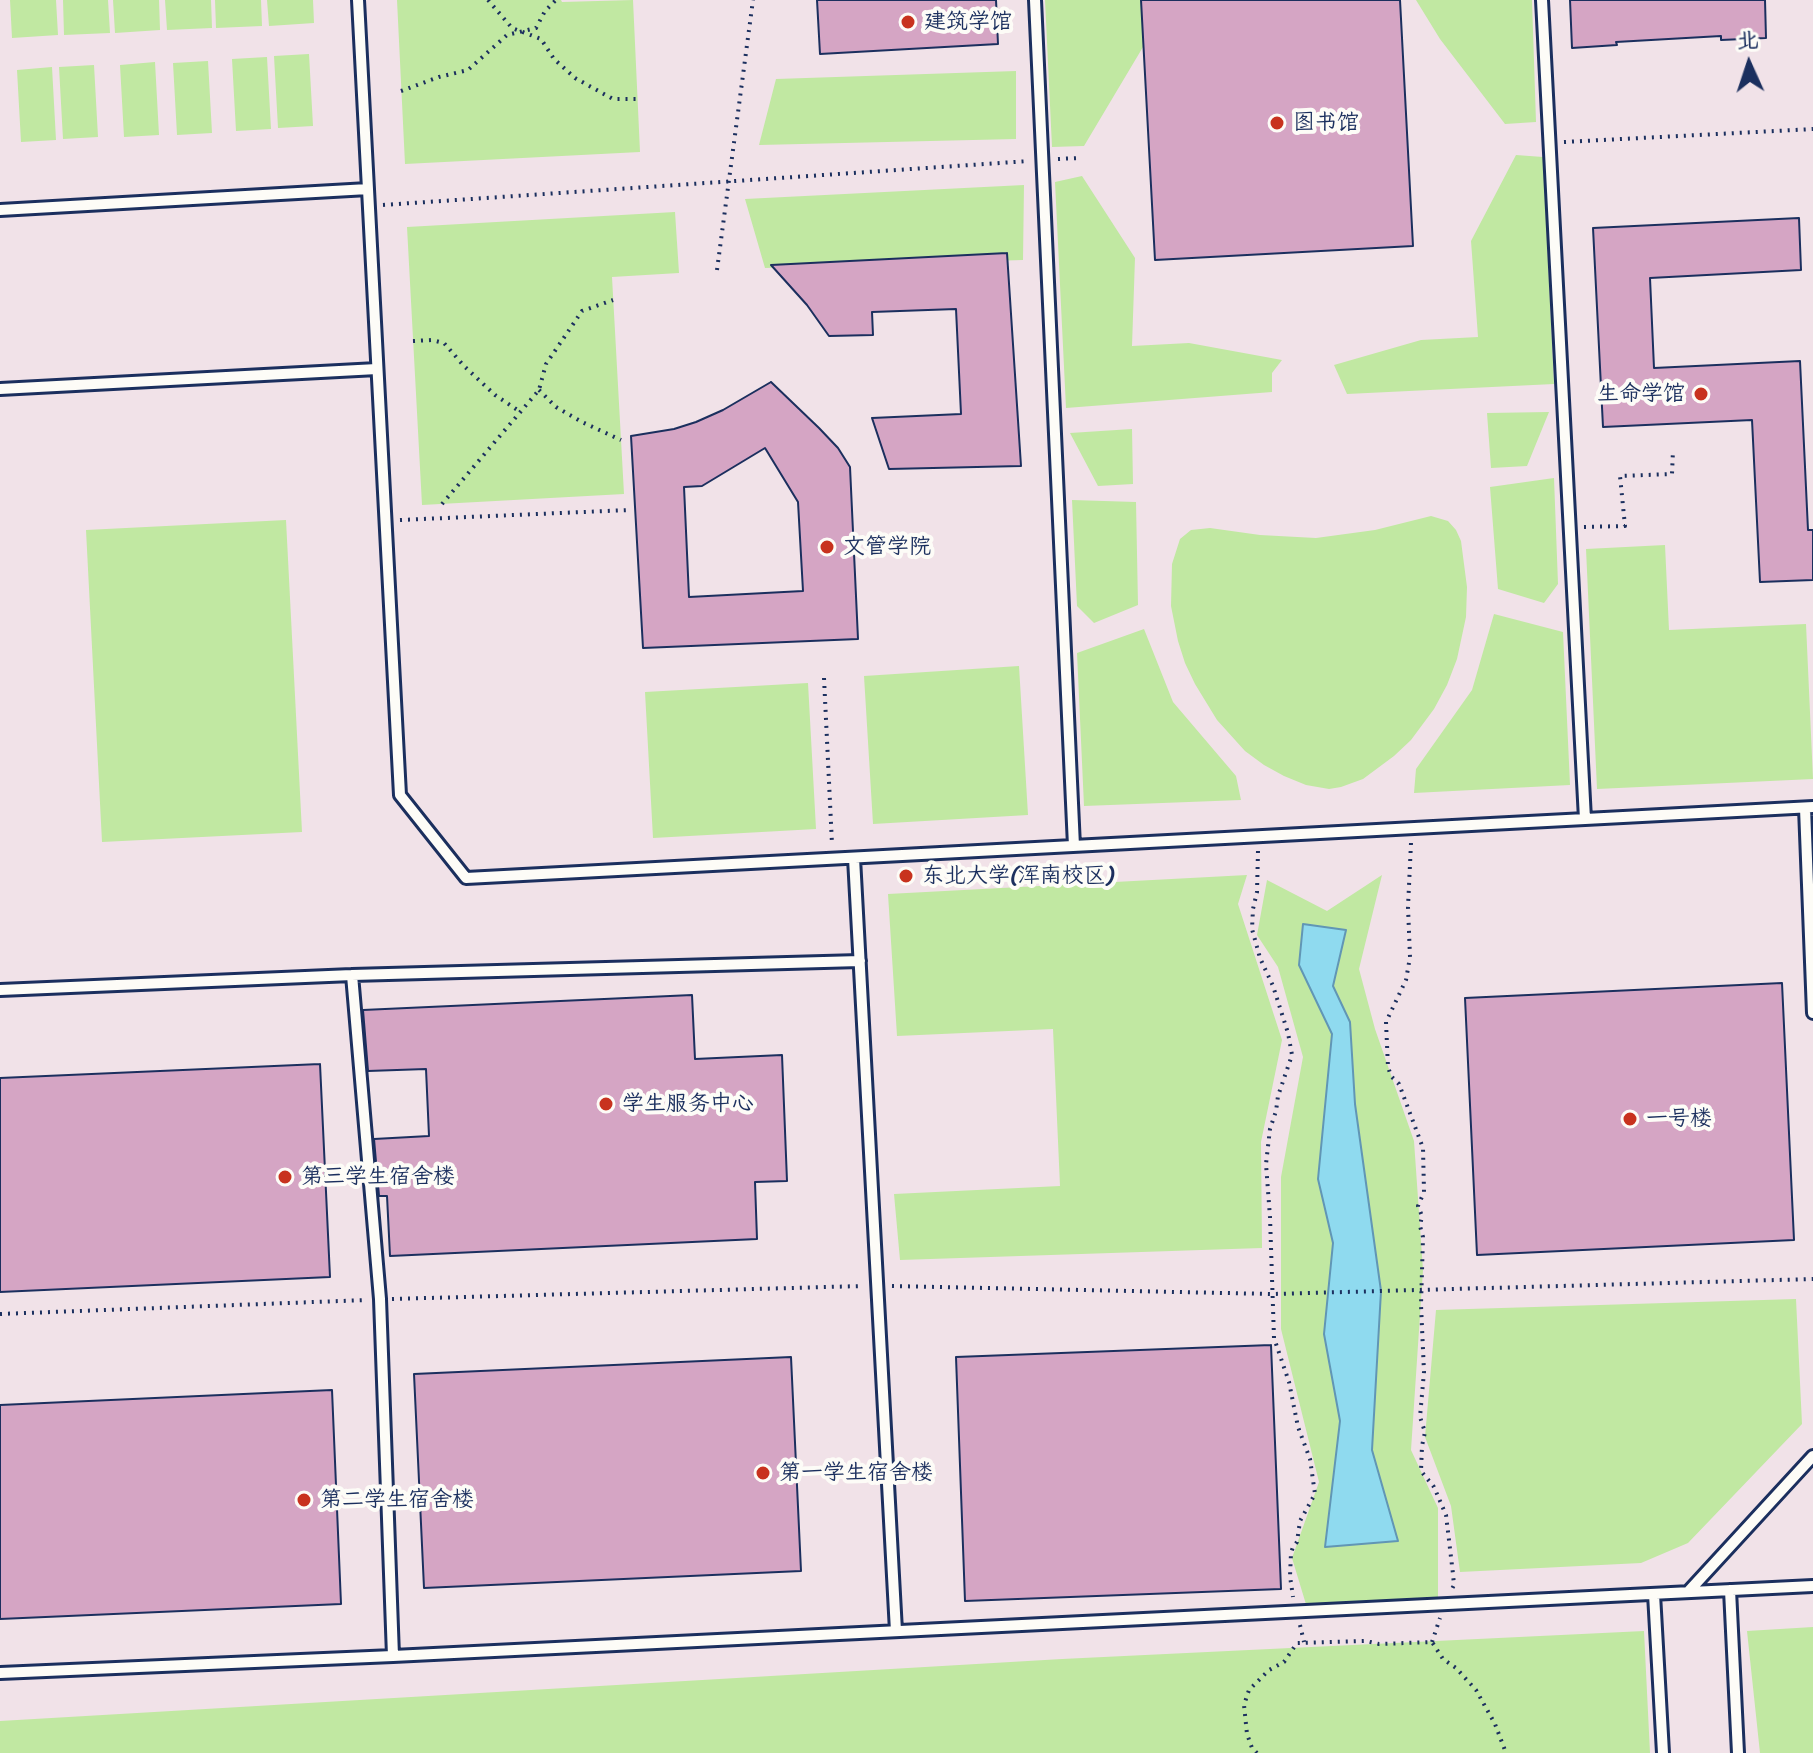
<!DOCTYPE html>
<html>
<head>
<meta charset="utf-8">
<style>
  body { margin:0 }
  #map { position:relative; width:1813px; height:1753px; overflow:hidden; background:#fdfcf7; font-family:Sriracha,"LXGW WenKai TC",sans-serif }
  canvas { display:block }
  .north { position:absolute; left:1709px; top:24px; width:80px; height:80px; -webkit-text-stroke:6px #fdfcf7; paint-order:stroke; rotate:357deg; font-size:22px; font-weight:700; line-height:32px; text-align:center; color:#1b2f5e }
  .north::after { content:''; display:block; margin:auto; width:28px; height:36px; background:#1b2f5e; clip-path:polygon(50% 0,100% 100%,50% 72%,0 100%) }
</style>
</head>
<body>
<div id="map">
<canvas width="1813" height="1753"></canvas>
<div class="north">北</div>
</div>
<script>
const ctx = document.querySelector('canvas').getContext('2d');
ctx.lineJoin = 'round';
function fillPath(path, color) {
  ctx.fillStyle = color;
  ctx.fill(path, 'evenodd');
}
function shape(rows) {
  const path = new Path2D();
  for (const r of rows) {
    path.moveTo(r[0], r[1]);
    for (let i = 2; i < r.length; i += 2) path.lineTo(r[i], r[i + 1]);
  }
  return path;
}
function strokePath(path, color, width, dash) {
  ctx.strokeStyle = color;
  ctx.lineWidth = width;
  ctx.lineCap = dash ? 'butt' : 'round';
  ctx.setLineDash(dash || []);
  ctx.stroke(path);
}
function drawText(font, color, halo, rows, align = 'center') {
  ctx.font = font + ' Sriracha,"LXGW WenKai TC",sans-serif';
  ctx.lineWidth = 8;
  ctx.setLineDash([]);
  ctx.textBaseline = 'middle';
  ctx.strokeStyle = halo;
  ctx.fillStyle = color;
  for (const [text, x, y, turn = 0] of rows) {
    ctx.save();
    ctx.translate(x, y);
    ctx.rotate((+turn || 0) * Math.PI / 180);
    ctx.textAlign = isNaN(turn) ? turn : align;
    if (halo) ctx.strokeText(text, 0, 0);
    ctx.fillText(text, 0, 0);
    ctx.restore();
  }
}
const built = shape([
  [0,0,1813,0,1813,1753,0,1753]
]);
const green = shape([
  [10,0,56,0,58,35,12,38],
  [63,0,108,0,110,33,64,35],
  [113,0,159,0,160,30,115,33],
  [165,0,211,0,212,28,167,30],
  [215,0,261,0,262,26,216,28],
  [267,0,313,0,314,23,269,26],
  [397,0,561,0,562,2,633,0,640,152,405,164],
  [1045,0,1171,0,1084,146,1052,147],
  [1416,0,1532,0,1536,122,1505,124,1440,39],
  [309,54,313,126,278,128,274,56],
  [267,57,271,129,236,131,232,59],
  [208,61,212,133,177,135,173,63],
  [155,62,159,135,124,137,120,65],
  [94,65,98,137,63,139,59,67],
  [52,67,56,140,21,142,17,70],
  [1016,71,1016,139,759,145,776,79],
  [1516,155,1543,157,1554,384,1347,394,1334,365,1421,340,1478,337,1471,241],
  [1082,176,1135,258,1132,346,1189,343,1282,360,1272,373,1272,392,1066,408,1055,182],
  [1024,185,1023,260,765,268,745,199],
  [675,212,679,273,612,277,624,494,422,505,407,227],
  [1549,412,1527,466,1491,468,1487,413],
  [1132,429,1133,484,1098,486,1070,433],
  [1554,478,1558,584,1544,603,1498,589,1490,487],
  [1072,500,1136,502,1138,605,1094,623,1077,606],
  [1431,516,1448,521,1456,530,1461,541,1467,587,1466,617,1457,659,1447,685,1434,709,1411,740,1394,756,1363,779,1341,787,1329,789,1306,785,1284,776,1264,765,1245,751,1217,720,1195,684,1185,663,1178,641,1171,606,1172,564,1180,539,1191,530,1210,528,1260,535,1316,538,1375,530],
  [286,520,302,832,102,842,86,530],
  [1665,545,1669,630,1806,624,1813,779,1597,789,1586,549],
  [1494,614,1563,632,1570,785,1414,793,1416,769,1472,690],
  [1144,629,1173,702,1236,776,1241,800,1084,806,1077,653],
  [1019,666,1028,815,873,824,864,676],
  [808,683,816,829,653,838,645,692],
  [1247,875,1238,904,1282,1040,1261,1142,1262,1248,900,1260,894,1194,1060,1186,1053,1029,897,1036,888,894],
  [1382,875,1359,969,1375,1029,1414,1141,1423,1270,1411,1450,1438,1508,1438,1604,1308,1611,1292,1558,1319,1482,1281,1329,1281,1177,1303,1057,1278,967,1257,935,1267,880,1327,911],
  [1796,1299,1802,1424,1688,1543,1641,1563,1460,1572,1451,1506,1425,1437,1436,1310],
  [1813,1627,1813,1753,1760,1753,1747,1631],
  [1644,1631,1650,1753,0,1753,0,1721,1062,1659]
]);
const water = shape([
  [1303,924,1346,930,1333,986,1350,1022,1355,1104,1381,1291,1372,1450,1398,1541,1325,1547,1340,1421,1324,1334,1333,1243,1318,1179,1332,1034,1299,965,1303,924]
]);
const building = shape([
  [817,0,996,0,998,44,820,54,817,0],
  [1141,0,1400,0,1413,246,1155,260,1141,0],
  [1570,0,1765,0,1766,38,1721,40,1721,36,1616,42,1617,45,1572,48,1570,0],
  [1799,218,1801,270,1650,278,1654,368,1800,361,1808,530,1813,530,1813,580,1760,582,1752,420,1603,427,1593,228,1799,218],
  [1007,253,1021,466,889,469,872,418,961,414,956,309,872,312,873,335,829,336,807,305,771,265,1007,253],
  [771,382,819,428,838,448,850,467,858,639,643,648,631,436,674,429,696,422,723,410,771,382],
  [765,448,798,502,803,591,689,597,684,487,702,486,765,448],
  [1782,983,1794,1240,1477,1255,1465,998,1782,983],
  [692,995,695,1059,782,1055,787,1181,755,1182,757,1239,390,1256,387,1196,379,1196,374,1139,429,1136,426,1069,368,1071,363,1010,692,995],
  [320,1064,330,1277,0,1292,0,1078,320,1064],
  [1271,1345,1281,1589,965,1601,956,1357,1271,1345],
  [791,1357,801,1571,424,1588,414,1374,791,1357],
  [332,1390,341,1604,0,1619,0,1405,332,1390]
]);
const path = shape([
  [488,0,512,28,541,39,554,59,575,78,613,99,638,99],
  [401,91,439,77,468,70,507,35,536,28,545,11,556,0],
  [1564,142,1813,129],
  [1058,159,1079,158],
  [383,205,1029,161],
  [717,270,753,0],
  [413,341,432,340,444,343,464,366,495,395,519,411],
  [539,390,556,407,582,422,621,440],
  [442,504,539,390,546,364,582,311,613,300],
  [400,520,629,510],
  [1584,527,1625,526,1620,476,1672,474,1673,450],
  [824,678,832,844],
  [1411,843,1408,907,1410,957,1406,980,1386,1022,1388,1067,1391,1076,1399,1084,1423,1148,1424,1192,1418,1206,1422,1216,1420,1226,1423,1237,1421,1305,1424,1372,1420,1417,1425,1432,1422,1446,1421,1471,1434,1487,1446,1515,1453,1574,1454,1585,1451,1591],
  [1258,851,1257,892,1253,909,1252,929,1260,958,1273,986,1288,1033,1292,1055,1278,1096,1276,1111,1270,1129,1266,1164,1270,1217,1274,1338,1289,1382,1298,1427,1310,1459,1315,1494,1300,1521,1297,1542,1293,1547,1291,1553,1290,1576,1293,1597],
  [892,1286,1273,1294,1813,1279],
  [392,1299,863,1286],
  [0,1314,367,1300],
  [1300,1625,1304,1642],
  [1432,1642,1440,1618],
  [1257,1753,1252,1748,1247,1734,1244,1705,1249,1690,1269,1670,1284,1662,1297,1643,1366,1641,1379,1644,1432,1642,1443,1659,1456,1668,1476,1690,1495,1724,1506,1753]
]);
const lane = shape([
  [358,0,400,795,466,878,1813,807],
  [1035,0,1074,846],
  [1542,0,1585,819],
  [0,210,368,189],
  [0,389,377,369],
  [1805,808,1813,1013],
  [854,858,896,1631],
  [352,975,380,1299,393,1656],
  [0,990,352,975,860,961],
  [1730,1590,1738,1753],
  [1688,1592,1813,1456],
  [1654,1594,1663,1753],
  [0,1673,393,1656,1813,1586]
]);
const markers = [
  [908,22,8,"#c8321e"],
  [1277,123,8,"#c8321e"],
  [1701,394,8,"#c8321e"],
  [827,547,8,"#c8321e"],
  [906,876,8,"#c8321e"],
  [606,1104,8,"#c8321e"],
  [1630,1119,8,"#c8321e"],
  [285,1177,8,"#c8321e"],
  [763,1473,8,"#c8321e"],
  [304,1500,8,"#c8321e"]
];
const poiNames = [
  ["建筑学馆",924,22],
  ["图书馆",1293,123],
  ["生命学馆",1685,394,"right"],
  ["文管学院",843,547],
  ["东北大学(浑南校区)",922,876],
  ["学生服务中心",622,1104],
  ["一号楼",1646,1119],
  ["第三学生宿舍楼",301,1177],
  ["第一学生宿舍楼",779,1473],
  ["第二学生宿舍楼",320,1500]
];
fillPath(built, '#f1e2e8');
fillPath(green, '#c1e8a2');
fillPath(water, '#8fdaef');
strokePath(water, '#6196b5', 2);
fillPath(building, '#d5a5c4');
strokePath(building, '#1b2f5e', 2);
strokePath(lane, '#1b2f5e', 16);
strokePath(path, '#1b2f5e', 4, [2, 6]);
strokePath(lane, '#fdfcf7', 10);
for (const [x, y, r, color] of markers) {
  const dot = new Path2D();
  dot.arc(x, y, r, 0, 2 * Math.PI);
  ctx.fillStyle = color;
  ctx.fill(dot);
  strokePath(dot, '#fdfcf7', 3);
}
drawText('22px', '#1b2f5e', '#fdfcf7', poiNames, 'left');
</script>
</body>
</html>
